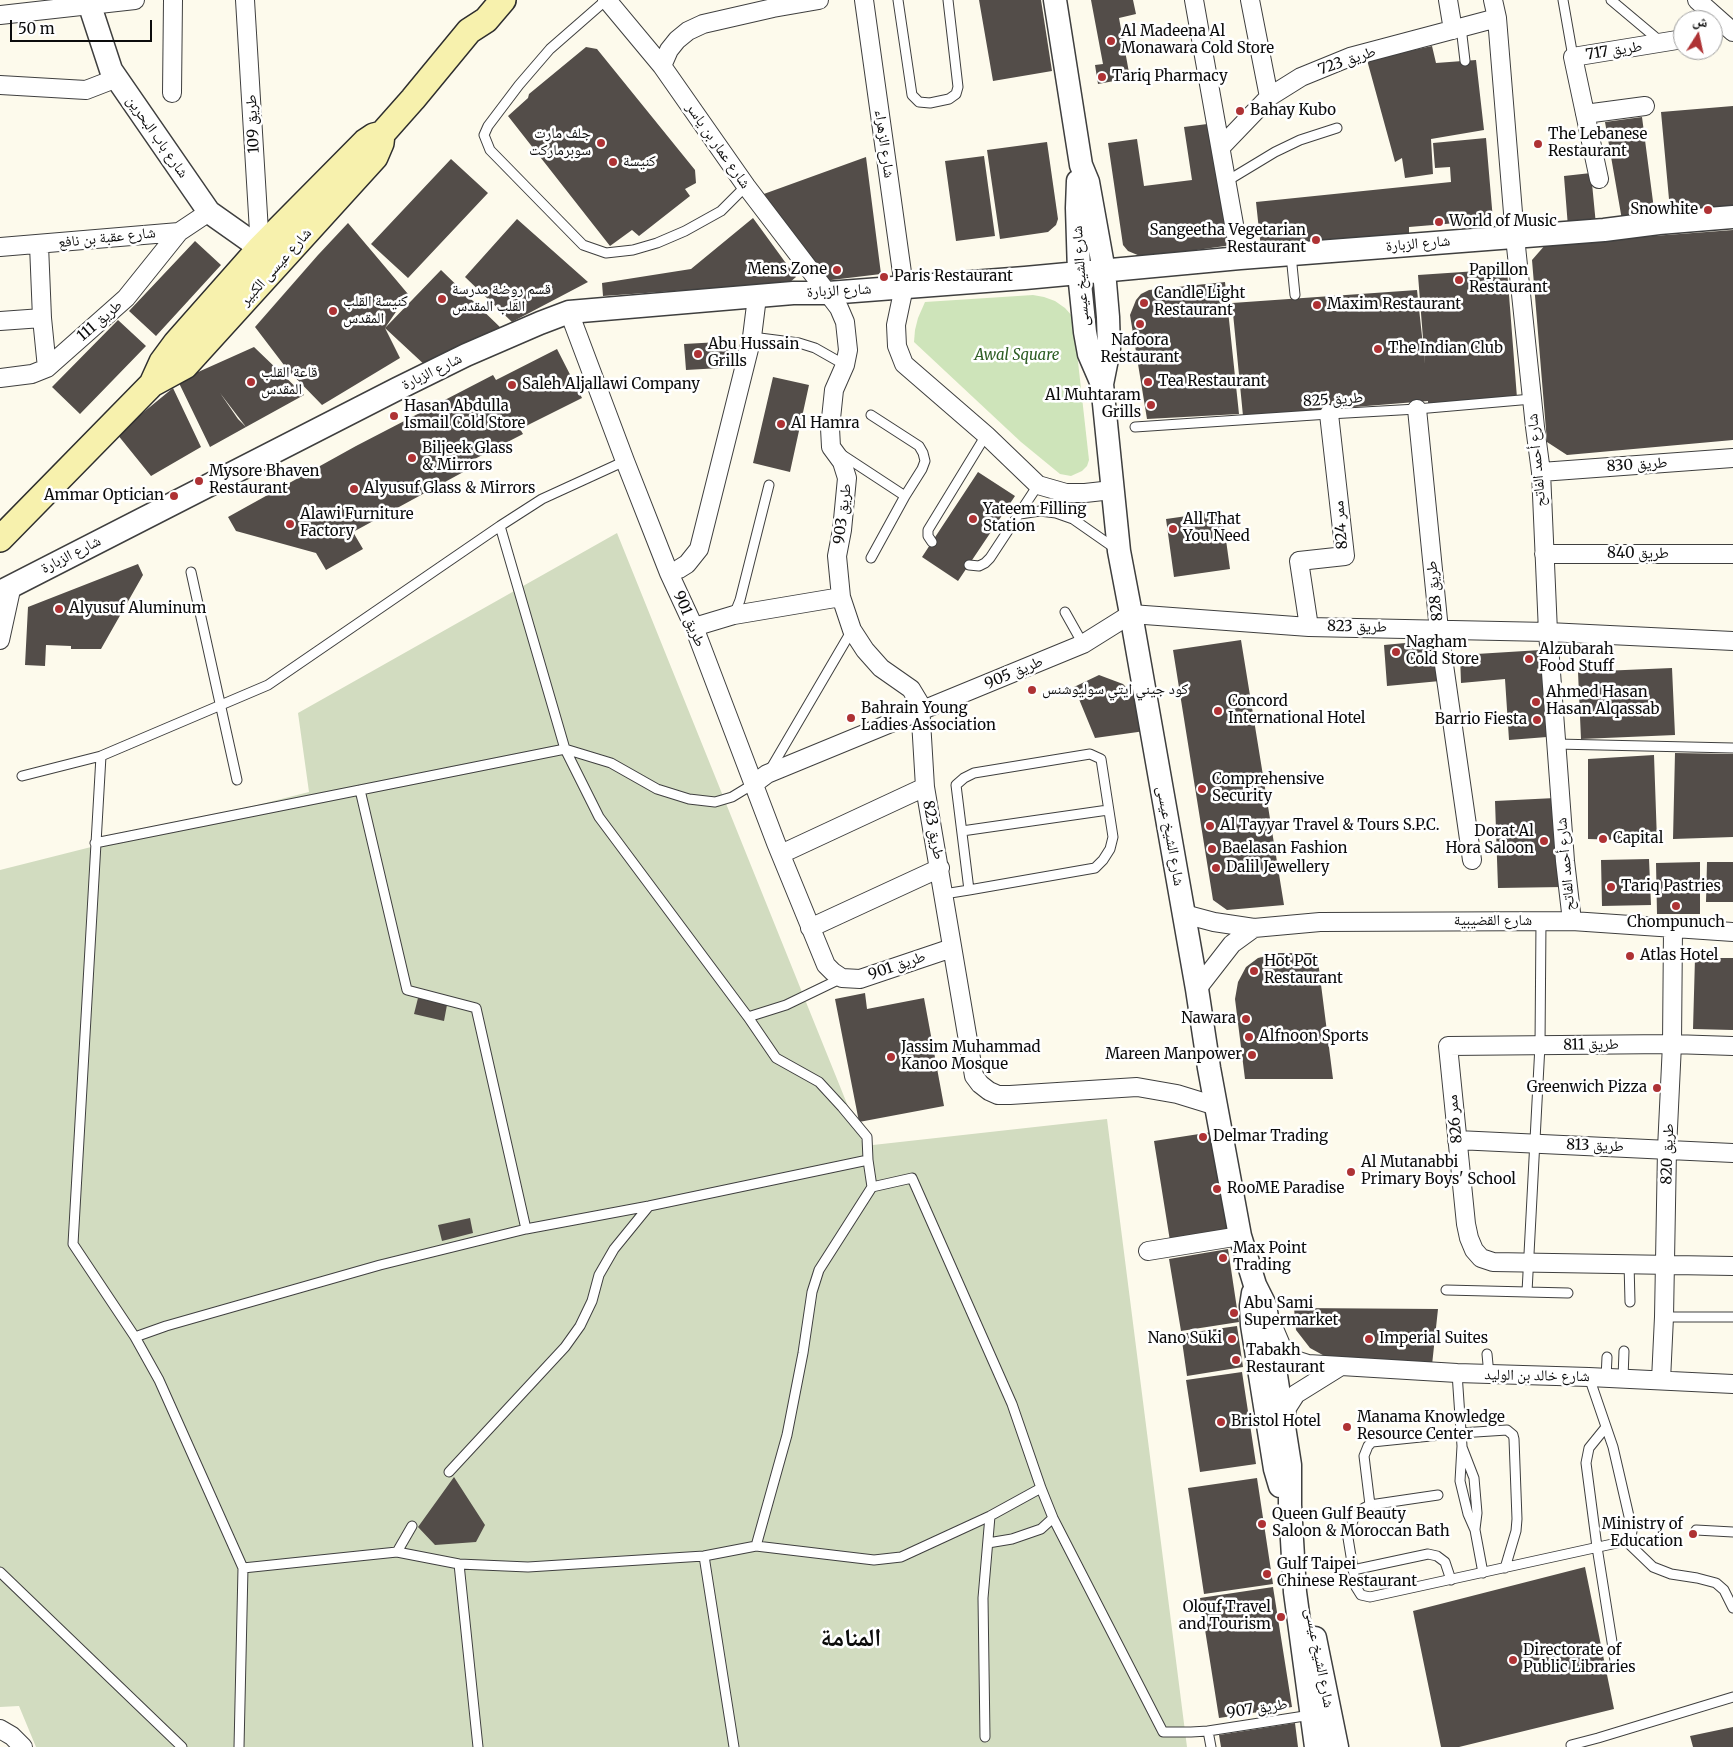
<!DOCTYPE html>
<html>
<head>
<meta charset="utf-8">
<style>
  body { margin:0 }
  #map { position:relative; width:1733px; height:1747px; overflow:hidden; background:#fdfaec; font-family:Merriweather,"Noto Naskh Arabic",serif }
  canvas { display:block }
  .north { position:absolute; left:1673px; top:10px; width:50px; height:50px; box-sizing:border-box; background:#fff; border:1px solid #9e9e9e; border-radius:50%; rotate:10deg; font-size:14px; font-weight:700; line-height:20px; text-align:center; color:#0c0c0c }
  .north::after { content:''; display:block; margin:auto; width:18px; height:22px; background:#ae3234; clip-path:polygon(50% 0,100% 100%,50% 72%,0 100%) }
  .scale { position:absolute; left:10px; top:20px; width:142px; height:22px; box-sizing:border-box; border:2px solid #0c0c0c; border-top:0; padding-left:6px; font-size:15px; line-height:18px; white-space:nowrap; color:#0c0c0c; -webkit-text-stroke:4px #fff; paint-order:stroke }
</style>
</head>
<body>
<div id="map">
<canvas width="1733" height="1747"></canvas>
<div class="north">ش</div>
<div class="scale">50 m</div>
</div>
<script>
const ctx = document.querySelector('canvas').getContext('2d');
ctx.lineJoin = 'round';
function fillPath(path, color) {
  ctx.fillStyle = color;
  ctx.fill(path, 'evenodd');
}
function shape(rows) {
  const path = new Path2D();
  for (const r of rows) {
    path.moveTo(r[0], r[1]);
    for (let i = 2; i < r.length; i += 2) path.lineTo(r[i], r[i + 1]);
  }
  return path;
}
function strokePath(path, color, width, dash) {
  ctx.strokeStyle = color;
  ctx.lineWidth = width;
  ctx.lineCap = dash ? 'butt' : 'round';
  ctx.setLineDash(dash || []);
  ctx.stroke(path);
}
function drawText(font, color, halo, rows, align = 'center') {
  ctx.font = font + ' Merriweather,"Noto Naskh Arabic",serif';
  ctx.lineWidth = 5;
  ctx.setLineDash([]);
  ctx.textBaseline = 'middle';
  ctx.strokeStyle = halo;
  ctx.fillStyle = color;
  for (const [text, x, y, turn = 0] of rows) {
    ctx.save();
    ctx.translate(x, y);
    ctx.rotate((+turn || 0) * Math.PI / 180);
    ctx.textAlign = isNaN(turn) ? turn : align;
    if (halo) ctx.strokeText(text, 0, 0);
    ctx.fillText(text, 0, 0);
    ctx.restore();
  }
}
const green = shape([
  [1033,295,1044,297,1055,301,1065,308,1073,317,1089,460,1087,466,1082,471,1071,476,1060,474,1021,442,914,342,915,330,918,318,925,302]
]);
const cemetery = shape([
  [617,533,864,1146,1107,1119,1187,1747,36,1747,19,1706,0,1707,0,870,309,792,298,713]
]);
const building = shape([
  [979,0,1041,0,1052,71,993,81],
  [1091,0,1133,0,1136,14,1119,18,1130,78,1098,84,1095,65,1103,64],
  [1432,46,1436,63,1476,60,1484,130,1431,139,1433,174,1405,178,1402,158,1395,162,1367,60],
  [586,47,597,49,695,170,696,183,685,189,690,196,639,236,632,230,610,246,508,116,528,98,529,94],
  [1733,106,1733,216,1671,221,1661,112],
  [1642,117,1655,217,1622,220,1605,122],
  [1215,123,1232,245,1147,257,1140,256,1128,251,1123,245,1108,143,1137,139,1144,186,1192,180,1184,127],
  [1486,138,1493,220,1409,227,1409,233,1261,249,1256,202,1451,182,1450,167,1435,168,1433,143],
  [1047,142,1058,219,1056,225,1048,232,1000,239,987,150],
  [984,156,995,236,956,241,945,161],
  [866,157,881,274,823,281,761,195],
  [451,159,488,193,408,278,371,244],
  [1591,173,1596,225,1568,227,1564,176],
  [753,218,796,277,789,283,603,296,602,283,691,269],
  [517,219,588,282,512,322,465,277],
  [348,223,408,294,385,328,441,270,503,330,427,367,385,328,400,358,322,405,287,369,255,327,318,255],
  [1733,230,1733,440,1567,455,1547,442,1532,260,1546,244],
  [195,241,221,265,156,336,129,311],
  [1507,269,1517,398,1428,405,1428,401,1243,416,1232,303,1417,290,1425,364,1418,275],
  [1225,282,1239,414,1147,419,1130,315,1136,300,1141,294,1149,290],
  [118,320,146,346,80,414,52,387],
  [737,341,738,367,686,370,684,344],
  [254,347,304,395,246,427,220,393,238,419,246,427,210,447,178,381],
  [557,349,582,398,520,429,523,434,465,464,467,470,353,532,363,549,326,570,316,553,236,531,228,517,356,446,493,375,496,380],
  [773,377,809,385,790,472,753,463],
  [173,388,201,447,151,476,117,434],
  [978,472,1015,496,958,581,922,557],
  [1222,511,1230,569,1174,577,1166,519],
  [138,564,143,575,101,649,71,649,71,646,46,645,45,666,25,665,28,607],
  [1241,640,1284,905,1227,910,1213,900,1173,650],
  [1437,640,1440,681,1387,686,1384,645],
  [1541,650,1547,737,1509,740,1505,679,1461,683,1460,655],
  [1672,668,1675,735,1581,739,1578,672],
  [1099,675,1123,684,1135,696,1145,731,1095,738,1074,687],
  [1675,753,1733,754,1733,837,1673,839],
  [1654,755,1657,841,1588,839,1588,759],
  [1555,798,1563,887,1498,888,1495,801],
  [1649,859,1651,905,1602,906,1601,860],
  [1700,862,1700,914,1657,914,1656,863],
  [1707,862,1733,862,1733,902,1706,902],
  [1278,953,1317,953,1333,1079,1245,1079,1235,999,1238,982,1246,967,1258,958],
  [1695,958,1733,958,1733,1030,1693,1029],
  [865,993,867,1009,924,998,944,1106,859,1122,835,999],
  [418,998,447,1005,444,1021,414,1014],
  [1212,1132,1228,1232,1170,1241,1154,1141],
  [470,1218,473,1233,442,1241,438,1225],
  [1228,1249,1239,1322,1181,1331,1169,1259],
  [1294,1308,1438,1309,1432,1365,1330,1359,1310,1348,1296,1330],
  [1237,1326,1243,1367,1187,1376,1181,1334],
  [1242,1372,1256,1464,1200,1472,1186,1380],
  [454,1477,485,1525,476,1542,435,1545,418,1527],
  [1257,1478,1273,1584,1204,1594,1188,1488],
  [1585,1567,1614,1709,1459,1747,1441,1747,1413,1611],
  [1273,1587,1292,1707,1219,1718,1200,1598],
  [1295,1723,1298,1747,1221,1747,1219,1735],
  [1733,1727,1733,1747,1693,1747,1690,1736]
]);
const service = shape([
  [606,0,550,49,519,85,488,126,484,135,490,150,583,245,606,253,633,250,657,243,685,231,721,211,746,186],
  [898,0,912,95,919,102,930,103,949,99,956,94,958,87,948,0],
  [1563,0,1573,57],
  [1611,0,1661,42],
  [1461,27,1465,61],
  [1227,181,1275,152,1300,140,1337,128],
  [1291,255,1295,295],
  [752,337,799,343,815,348,845,365],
  [1135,427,1329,414,1417,409,1532,399],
  [841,454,905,496],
  [1020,514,1040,511,1056,513,1073,519,1116,549],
  [500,526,565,749,599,817,748,1017,786,1005,842,978],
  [932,542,928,536,928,530,986,435],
  [871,558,905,496,922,469,925,461,923,453,919,446,871,415],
  [969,565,979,566,985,563,990,558,1038,485],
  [191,572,237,780],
  [1065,612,1083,644],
  [734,615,740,600,769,485],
  [1556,744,1733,748],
  [101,756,73,1244,135,1337,159,1380,243,1568,239,1747],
  [770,770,852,630],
  [22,776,101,756,268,685,500,526,542,499,625,461],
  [360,790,407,990,476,1008,526,1229],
  [962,831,1108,810],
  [95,843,565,749,611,763,657,789,689,799,715,802,732,797,755,783],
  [944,894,969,890,1095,868,1103,860,1110,849,1113,837,1101,759,1090,754,974,773,964,778,956,785,969,890],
  [868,1160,872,1187,912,1178,1012,1404,1041,1488,1053,1518,1163,1732,1191,1732,1208,1731,1211,1747],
  [1629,1263,1630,1302],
  [1446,1290,1568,1293],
  [1527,1292,1540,1045,1541,921],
  [1664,1317,1733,1317],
  [135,1337,166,1326,380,1265,526,1229,649,1206,868,1160,867,1137,842,1107,819,1082,776,1058,748,1017],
  [1487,1354,1489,1375],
  [1457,1373,1462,1446,1460,1481,1468,1514,1475,1530,1483,1573],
  [1606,1378,1607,1357],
  [1623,1378,1624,1351],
  [1606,1427,1589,1448,1586,1463,1597,1547,1616,1667],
  [1462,1447,1474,1478,1477,1513,1475,1529],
  [449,1472,565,1347,580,1326,592,1301,599,1275,614,1249,649,1206],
  [1438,1495,1370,1505,1364,1508,1354,1518,1349,1531,1348,1538,1356,1587,1361,1595,1370,1597,1626,1541,1631,1537,1632,1531,1631,1525,1613,1447,1589,1377],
  [1370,1505,1364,1456,1368,1446,1372,1442,1460,1433,1507,1430,1513,1435,1514,1439,1517,1519,1516,1531,1505,1568],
  [1696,1530,1733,1532],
  [1626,1541,1653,1567,1671,1574,1697,1578,1716,1583,1724,1590,1733,1608],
  [988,1543,1012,1539,1041,1529,1053,1518],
  [756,1546,787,1435,803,1353,812,1292,819,1270,872,1187],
  [397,1552,412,1526],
  [704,1556,734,1747],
  [459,1564,478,1747],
  [243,1568,397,1552,459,1564,528,1567,704,1556,756,1546,874,1560,901,1557,990,1516,1041,1488],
  [1353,1570,1428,1554,1437,1556,1445,1562,1451,1580],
  [0,1572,182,1747],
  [1208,1731,1311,1715],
  [985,1737,983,1598,990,1516],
  [1571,1745,1598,1738,1733,1697]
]);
const minor = shape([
  [245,0,260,248],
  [607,0,662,66,746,186,839,308,845,322,848,350,845,365,834,390,830,428,831,447,842,462,847,478,842,530,837,556,841,597,852,630,865,650,881,668,911,689,920,704,925,787,974,1076,980,1084,989,1091,998,1095,1010,1095,1137,1087,1177,1094,1216,1106],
  [864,0,904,287,896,325,897,346,904,364,986,435,1038,485,1066,493,1085,493,1112,490],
  [1194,0,1240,258],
  [1250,0,1269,97],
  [1448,0,1453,30],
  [1493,0,1497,18,1515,237,1535,427,1541,472,1548,632,1565,861,1572,921],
  [1697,0,1733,32],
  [0,15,135,0],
  [662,66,669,50,677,40,688,31,703,24,773,8,819,0],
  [0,85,86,90,117,78],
  [172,93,173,0],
  [1585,114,1645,106],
  [1221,147,1269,97,1301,77,1350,57,1497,18],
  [1599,179,1573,57,1683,39],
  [39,245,42,318,47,368],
  [0,247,179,232,209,212],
  [569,312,625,461,669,573,694,627,776,843,826,965,833,972,842,978,860,979,952,948],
  [0,321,42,318],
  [0,378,32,374,47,368,126,298,179,232],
  [1417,409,1439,630,1472,860],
  [1541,472,1733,458],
  [1544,554,1733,554],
  [669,573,679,569,687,564,699,549,752,337,757,297],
  [694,627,734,615,841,597],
  [1309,627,1299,561,1345,556,1329,414],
  [0,640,12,585],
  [755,783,767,774,1083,644,1131,614,1309,627,1548,632,1733,641],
  [781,854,925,787],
  [1184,914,1214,922,1254,928,1320,922,1572,921,1733,932],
  [810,928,940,868],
  [1197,989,1232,944,1254,928],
  [1733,1046,1672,1044,1448,1046,1466,1224,1469,1238,1474,1250,1481,1258,1493,1262,1733,1266],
  [1457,1140,1733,1153],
  [1148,1251,1240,1236],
  [1275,1331,1286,1357,1308,1364,1457,1373,1589,1377,1733,1384],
  [1661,1380,1664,1317,1667,1149,1672,1044,1673,929],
  [1286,1423,1287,1408,1296,1394,1341,1366],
  [0,1729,12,1736,23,1747]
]);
const tertiary = shape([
  [88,0,111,70,209,212,260,248],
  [1055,0,1081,165,1088,182,1104,271,1108,317,1109,349,1102,384,1119,551,1131,614,1197,989,1209,1068,1240,1236,1255,1285,1265,1305,1290,1465,1290,1505,1295,1592,1316,1747],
  [1078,181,1077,208,1079,273,1085,332,1089,354,1102,384],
  [0,592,397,389,466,355,540,323,569,312,793,293,828,293,1025,278,1240,258,1604,230,1659,223,1733,217],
  [1253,1293,1251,1306,1252,1325,1275,1469,1280,1486],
  [1315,1638,1337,1747]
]);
const secondary = shape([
  [152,384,162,362,176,343,260,248,365,142,374,136,382,134,413,99,469,31,486,20,503,0],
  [0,539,152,384,185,366,375,157,381,143,382,134]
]);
const markers = [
  [1111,41,5,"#ae3234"],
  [1102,77,5,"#ae3234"],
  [1240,111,5,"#ae3234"],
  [601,143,5,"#ae3234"],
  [1538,144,5,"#ae3234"],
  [613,162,5,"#ae3234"],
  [1708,210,5,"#ae3234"],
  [1439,222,5,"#ae3234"],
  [1316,240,5,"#ae3234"],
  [837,270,5,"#ae3234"],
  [884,277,5,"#ae3234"],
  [1459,280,5,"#ae3234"],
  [442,299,5,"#ae3234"],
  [1144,303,5,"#ae3234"],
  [1317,305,5,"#ae3234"],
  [333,311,5,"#ae3234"],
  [1140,324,5,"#ae3234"],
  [1378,349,5,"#ae3234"],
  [698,354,5,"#ae3234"],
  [251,382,5,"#ae3234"],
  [1148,382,5,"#ae3234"],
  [512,385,5,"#ae3234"],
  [1151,405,5,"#ae3234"],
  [394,416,5,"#ae3234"],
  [781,424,5,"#ae3234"],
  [412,458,5,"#ae3234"],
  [199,481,5,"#ae3234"],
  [354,489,5,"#ae3234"],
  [174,496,5,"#ae3234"],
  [973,519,5,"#ae3234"],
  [290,524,5,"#ae3234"],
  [1173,529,5,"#ae3234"],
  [59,609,5,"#ae3234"],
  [1396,652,5,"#ae3234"],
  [1529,659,5,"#ae3234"],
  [1032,690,5,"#ae3234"],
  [1536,702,5,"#ae3234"],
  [1218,711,5,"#ae3234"],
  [851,718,5,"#ae3234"],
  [1537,720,5,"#ae3234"],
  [1202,789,5,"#ae3234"],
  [1210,826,5,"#ae3234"],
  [1603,839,5,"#ae3234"],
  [1544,841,5,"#ae3234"],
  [1212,849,5,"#ae3234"],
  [1216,868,5,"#ae3234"],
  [1611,887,5,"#ae3234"],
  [1676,906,5,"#ae3234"],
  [1630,956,5,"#ae3234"],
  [1254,971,5,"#ae3234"],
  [1246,1019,5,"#ae3234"],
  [1249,1037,5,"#ae3234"],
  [1252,1055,5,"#ae3234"],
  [891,1057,5,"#ae3234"],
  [1657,1088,5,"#ae3234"],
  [1203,1137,5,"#ae3234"],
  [1351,1172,5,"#ae3234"],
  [1217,1189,5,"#ae3234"],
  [1223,1258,5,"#ae3234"],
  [1234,1313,5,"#ae3234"],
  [1232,1339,5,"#ae3234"],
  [1369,1339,5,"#ae3234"],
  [1236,1360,5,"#ae3234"],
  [1221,1422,5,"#ae3234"],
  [1347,1427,5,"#ae3234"],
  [1262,1524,5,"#ae3234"],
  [1693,1534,5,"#ae3234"],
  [1267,1574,5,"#ae3234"],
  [1281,1617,5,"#ae3234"],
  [1513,1660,5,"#ae3234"]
];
const poiNames = [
  ["Al Madeena Al",1121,32],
  ["Monawara Cold Store",1121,49],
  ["Tariq Pharmacy",1112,77],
  ["Bahay Kubo",1250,111],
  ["جلف مارت",591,134,"right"],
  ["سوبرماركت",591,151,"right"],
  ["The Lebanese",1548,135],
  ["Restaurant",1548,152],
  ["كنيسة",623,162],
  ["Snowhite",1698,210,"right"],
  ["World of Music",1449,222],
  ["Sangeetha Vegetarian",1306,231,"right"],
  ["Restaurant",1306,248,"right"],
  ["Mens Zone",827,270,"right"],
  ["Papillon",1469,271],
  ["Restaurant",1469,288],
  ["Paris Restaurant",894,277],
  ["قسم روضة مدرسة",452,290],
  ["القلب المقدس",452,307],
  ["Candle Light",1154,294],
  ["Restaurant",1154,311],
  ["كنيسة القلب",343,302],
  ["المقدس",343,319],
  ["Maxim Restaurant",1327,305],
  ["Nafoora",1140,341,"center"],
  ["Restaurant",1140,358,"center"],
  ["Abu Hussain",708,345],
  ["Grills",708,362],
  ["The Indian Club",1388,349],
  ["قاعة القلب",261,373],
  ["المقدس",261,390],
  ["Tea Restaurant",1158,382],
  ["Saleh Aljallawi Company",522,385],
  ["Al Muhtaram",1141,396,"right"],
  ["Grills",1141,413,"right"],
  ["Hasan Abdulla",404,407],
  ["Ismail Cold Store",404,424],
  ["Al Hamra",791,424],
  ["Biljeek Glass",422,449],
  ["& Mirrors",422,466],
  ["Mysore Bhaven",209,472],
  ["Restaurant",209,489],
  ["Alyusuf Glass & Mirrors",364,489],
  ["Ammar Optician",164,496,"right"],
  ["Yateem Filling",983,510],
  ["Station",983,527],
  ["Alawi Furniture",300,515],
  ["Factory",300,532],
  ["All That",1183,520],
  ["You Need",1183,537],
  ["Alyusuf Aluminum",69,609],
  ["Nagham",1406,643],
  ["Cold Store",1406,660],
  ["Alzubarah",1539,650],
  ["Food Stuff",1539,667],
  ["كود جيني ايتي سوليوشنس",1042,690],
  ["Ahmed Hasan",1546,693],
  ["Hasan Alqassab",1546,710],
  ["Concord",1228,702],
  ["International Hotel",1228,719],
  ["Bahrain Young",861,709],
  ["Ladies Association",861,726],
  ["Barrio Fiesta",1527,720,"right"],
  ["Comprehensive",1212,780],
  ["Security",1212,797],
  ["Al Tayyar Travel & Tours S.P.C.",1220,826],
  ["Dorat Al",1534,832,"right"],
  ["Hora Saloon",1534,849,"right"],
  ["Capital",1613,839],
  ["Baelasan Fashion",1222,849],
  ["Dalil Jewellery",1226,868],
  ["Tariq Pastries",1621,887],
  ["Chompunuch",1676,923,"center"],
  ["Atlas Hotel",1640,956],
  ["Hot Pot",1264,962],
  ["Restaurant",1264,979],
  ["Nawara",1236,1019,"right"],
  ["Alfnoon Sports",1259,1037],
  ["Jassim Muhammad",901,1048],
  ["Kanoo Mosque",901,1065],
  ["Mareen Manpower",1242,1055,"right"],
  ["Greenwich Pizza",1647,1088,"right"],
  ["Delmar Trading",1213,1137],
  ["Al Mutanabbi",1361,1163],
  ["Primary Boys' School",1361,1180],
  ["RooME Paradise",1227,1189],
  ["Max Point",1233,1249],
  ["Trading",1233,1266],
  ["Abu Sami",1244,1304],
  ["Supermarket",1244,1321],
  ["Nano Suki",1222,1339,"right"],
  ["Imperial Suites",1379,1339],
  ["Tabakh",1246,1351],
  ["Restaurant",1246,1368],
  ["Manama Knowledge",1357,1418],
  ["Resource Center",1357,1435],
  ["Bristol Hotel",1231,1422],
  ["Queen Gulf Beauty",1272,1515],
  ["Saloon & Moroccan Bath",1272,1532],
  ["Ministry of",1683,1525,"right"],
  ["Education",1683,1542,"right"],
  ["Gulf Taipei",1277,1565],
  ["Chinese Restaurant",1277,1582],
  ["Olouf Travel",1271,1608,"right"],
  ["and Tourism",1271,1625,"right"],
  ["Directorate of",1523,1651],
  ["Public Libraries",1523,1668]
];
const streetNames = [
  ["طريق 717",1614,51,-9],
  ["طريق 723",1347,61,-19],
  ["طريق 109",253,124,-93],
  ["شارع باب البحرين",157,137,55],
  ["شارع الزهراء",884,144,82],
  ["شارع عمار بن ياسر",718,146,55],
  ["شارع عقبة بن نافع",107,238,-6],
  ["شارع الزبارة",1418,244,-5],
  ["شارع عيسى الكبير",276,267,-48],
  ["شارع الشيخ عيسى",1081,276,-94],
  ["شارع الزبارة",839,291,-3],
  ["طريق 111",100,321,-41],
  ["شارع الزبارة",432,372,-26],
  ["طريق 825",1333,400,-4],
  ["شارع أحمد الفاتح",1537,460,-95],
  ["طريق 830",1637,465,-4],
  ["طريق 903",843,514,-83],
  ["ممر 824",1341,525,-95],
  ["طريق 840",1638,554],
  ["شارع الزبارة",71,555,-27],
  ["طريق 828",1435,591,-96],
  ["طريق 901",689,619,67],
  ["طريق 823",1357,627,1],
  ["طريق 905",1014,673,-23],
  ["طريق 823",933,830,79],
  ["شارع الشيخ عيسى",1170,836,80],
  ["شارع أحمد الفاتح",1566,864,-95],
  ["شارع القضيبية",1493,921],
  ["طريق 901",897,966,-19],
  ["طريق 811",1591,1045,-1],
  ["ممر 826",1455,1119,-96],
  ["طريق 813",1595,1146,2],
  ["طريق 820",1668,1154,-88],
  ["شارع خالد بن الوليد",1537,1376,1],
  ["شارع الشيخ عيسى",1319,1658,79],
  ["طريق 907",1257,1709,-9]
];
const parkNames = [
  ["Awal Square",1017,356]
];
const townNames = [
  ["المنامة",851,1639]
];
fillPath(green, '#cee4ba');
fillPath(cemetery, '#d2dcc0');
fillPath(building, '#534d49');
strokePath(service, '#3f3f3f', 11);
strokePath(minor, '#3f3f3f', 20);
strokePath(tertiary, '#3f3f3f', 25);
strokePath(secondary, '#2e2e2e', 28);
strokePath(service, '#fff', 9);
strokePath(minor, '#fff', 18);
strokePath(tertiary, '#fff', 22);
strokePath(secondary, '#f7f1ad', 25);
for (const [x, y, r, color] of markers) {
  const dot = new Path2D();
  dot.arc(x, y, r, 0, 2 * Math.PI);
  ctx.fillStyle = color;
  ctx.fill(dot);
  strokePath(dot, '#fff', 2);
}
drawText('15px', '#0c0c0c', '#fff', poiNames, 'left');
drawText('15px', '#0c0c0c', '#fff', streetNames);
drawText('italic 15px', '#2d5d23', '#fff', parkNames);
drawText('bold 25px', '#0c0c0c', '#fff', townNames);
</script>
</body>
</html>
